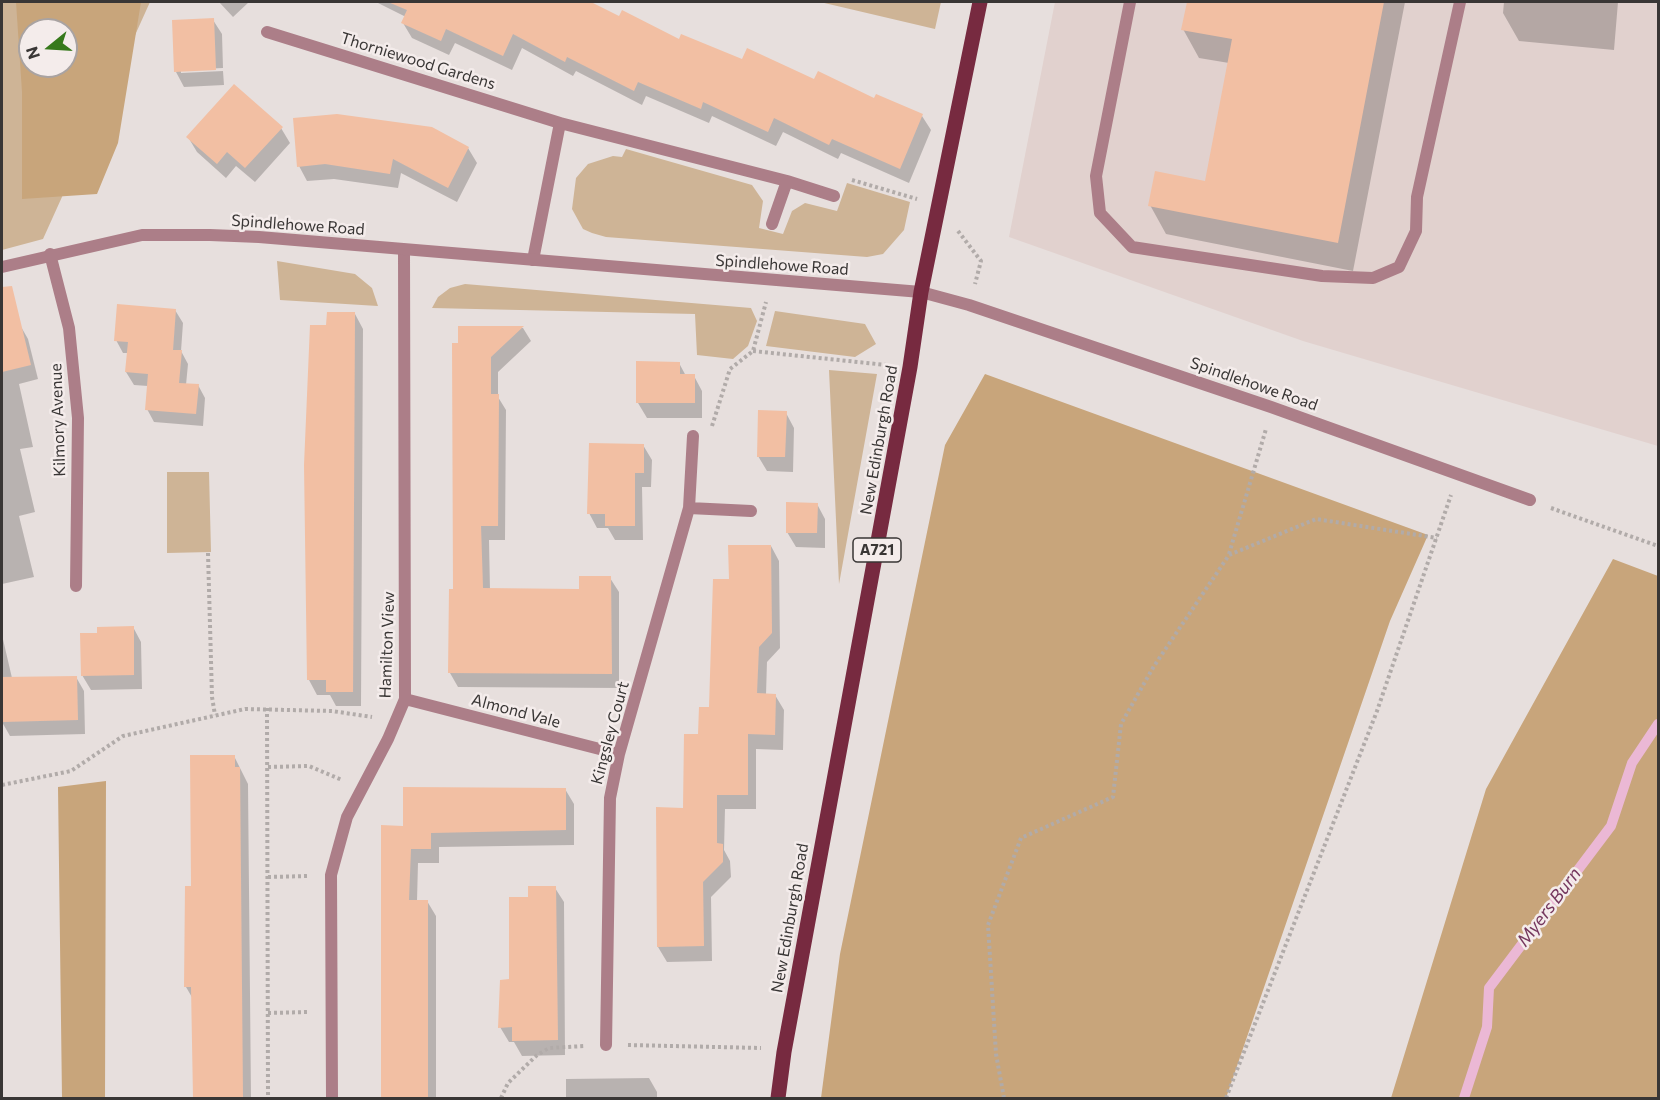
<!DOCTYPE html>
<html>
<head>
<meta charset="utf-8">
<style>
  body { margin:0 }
  #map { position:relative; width:1660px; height:1100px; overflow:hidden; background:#e7dfdd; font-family:Commissioner,sans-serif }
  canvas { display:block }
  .frame { position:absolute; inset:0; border:3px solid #393635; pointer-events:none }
  .north { position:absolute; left:18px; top:18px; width:60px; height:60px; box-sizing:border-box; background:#f4eceb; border:2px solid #a9a3a2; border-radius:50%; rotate:252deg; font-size:16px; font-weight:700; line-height:24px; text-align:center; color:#393635 }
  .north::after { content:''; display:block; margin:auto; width:21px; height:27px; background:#36791b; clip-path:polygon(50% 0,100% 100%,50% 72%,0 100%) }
</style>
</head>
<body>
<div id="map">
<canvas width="1660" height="1100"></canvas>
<div class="frame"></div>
<div class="north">N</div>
</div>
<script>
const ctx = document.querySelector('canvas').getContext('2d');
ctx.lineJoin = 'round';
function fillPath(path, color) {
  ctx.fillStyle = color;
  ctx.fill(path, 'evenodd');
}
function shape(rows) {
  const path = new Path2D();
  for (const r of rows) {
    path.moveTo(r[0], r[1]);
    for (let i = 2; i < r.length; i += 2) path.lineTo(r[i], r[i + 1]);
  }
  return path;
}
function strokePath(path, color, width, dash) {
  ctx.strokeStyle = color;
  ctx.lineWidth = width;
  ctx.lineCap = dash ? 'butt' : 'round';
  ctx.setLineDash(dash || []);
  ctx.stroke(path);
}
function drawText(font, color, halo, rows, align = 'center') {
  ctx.font = font + ' Commissioner,sans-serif';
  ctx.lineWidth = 5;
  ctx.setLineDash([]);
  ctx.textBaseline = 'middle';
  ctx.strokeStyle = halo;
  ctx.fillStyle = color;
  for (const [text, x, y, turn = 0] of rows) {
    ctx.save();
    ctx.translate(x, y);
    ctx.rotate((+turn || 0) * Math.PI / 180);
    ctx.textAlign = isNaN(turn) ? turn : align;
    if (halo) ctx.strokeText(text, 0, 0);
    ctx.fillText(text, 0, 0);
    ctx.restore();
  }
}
const built = shape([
  [1055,2,1658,2,1658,446,1303,341,1009,237]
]);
const green = shape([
  [2,2,150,2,43,239,2,250],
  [30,30,66,30,66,66,30,66],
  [820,2,941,2,935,29],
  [626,149,752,185,763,201,759,228,783,234,792,211,805,203,837,211,847,183,910,202,904,230,883,254,867,257,606,237,592,233,583,229,572,209,576,178,588,164,613,156,622,157],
  [277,261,355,274,372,288,378,306,280,300],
  [465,284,751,308,757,321,748,346,733,359,697,355,695,314,432,308,438,297,450,288],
  [775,311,865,324,876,344,855,357,766,346],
  [829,370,877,374,839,584],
  [167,472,209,472,211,552,167,553]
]);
const forest = shape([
  [16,2,141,2,118,143,97,194,22,199,22,92],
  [30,30,66,30,66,66,30,66],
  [985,374,1428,535,1390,621,1226,1098,821,1098,840,954,945,445],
  [1613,559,1658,576,1658,1098,1391,1098,1486,789],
  [106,781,105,1098,62,1098,58,787]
]);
const shadow = shape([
  [219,2,249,2,233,17],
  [376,2,526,2,550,13,556,2,588,2,619,18,680,41,922,116,931,130,909,183,841,153,838,159,783,132,776,146,712,116,709,123,646,96,642,105,576,71,573,76,522,48,512,70,455,43,449,55,412,38,403,23,406,17],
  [1188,2,1405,2,1353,271,1166,234,1150,205,1206,182,1229,63,1199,58,1183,29],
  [1504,2,1618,2,1614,50,1519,41,1503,13],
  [213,20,222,34,223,68,181,70,181,73,223,71,224,85,184,87,176,72],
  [281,128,290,143,255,182,236,166,226,178,197,152,188,137],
  [468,148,477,163,457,202,401,173,398,188,334,179,307,181,299,166],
  [175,310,183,323,181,351,188,364,186,385,198,385,205,398,203,426,154,422,147,409,148,386,134,385,126,372,128,353,123,353,116,340],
  [355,314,363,329,361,706,336,706,330,695,317,695,309,680,328,326],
  [20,325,28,339,38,379,19,384,33,447,20,449,35,512,19,516,34,577,2,584,2,329],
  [460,327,523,328,531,341,498,372,498,397,506,410,505,540,489,540,490,590,580,590,610,578,619,592,619,688,458,687,450,673,455,590],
  [679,363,686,376,694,376,702,391,702,418,647,418,638,403],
  [786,413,794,428,793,472,767,471,758,456],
  [643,445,652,460,651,487,642,487,643,540,615,540,608,528,597,528,589,513],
  [817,504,825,519,825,548,796,547,787,532],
  [771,546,779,561,780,648,767,662,766,695,775,695,784,710,783,750,756,749,756,809,725,809,724,850,730,861,731,877,711,897,712,961,667,962,658,947,700,735,711,709,730,581],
  [133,627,141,642,142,689,91,690,82,675,99,635],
  [2,635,12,678,76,677,84,691,85,734,10,736,2,722],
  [234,756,248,784,251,1098,194,1098,193,999,186,987,193,888],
  [565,789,574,804,574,845,439,847,439,863,418,863,417,901,427,901,436,916,436,1098,382,1098,383,827,404,828],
  [555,888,564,902,565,1055,522,1056,514,1042,509,1042,500,1027,529,898],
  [649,1078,657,1092,657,1098,566,1098,566,1079]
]);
const stream = shape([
  [1464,1098,1487,1027,1489,988,1611,826,1632,763,1658,724]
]);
const building = shape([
  [388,2,591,2,619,16,622,10,679,39,681,34,742,59,747,48,814,79,818,71,874,98,876,94,923,114,900,169,832,139,829,145,774,118,768,132,703,102,701,109,638,82,634,91,567,57,565,62,513,34,503,56,446,29,441,41,401,23,407,10],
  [1187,2,1384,2,1338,243,1148,206,1155,171,1205,181,1232,39,1181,30],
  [214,18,216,70,174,72,172,20],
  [234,84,283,127,245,168,227,152,217,164,186,137],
  [337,114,432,127,469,147,448,188,393,159,390,174,325,164,297,167,293,118],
  [12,286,31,365,2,372,2,287],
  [117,304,176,309,173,350,182,350,179,383,199,384,196,414,145,410,148,374,125,372,128,342,114,341],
  [327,312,355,312,353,692,326,692,326,680,307,680,304,465,310,325,326,325],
  [458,326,524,326,491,357,491,394,499,394,498,526,481,526,483,588,579,589,579,576,611,576,612,674,448,673,449,589,453,589,452,343,458,343],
  [636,361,680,362,680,374,695,374,695,403,636,403],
  [758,410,787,411,785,457,757,457],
  [589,443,644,444,644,473,635,473,635,526,605,526,605,514,587,514],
  [786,502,818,503,817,533,786,533],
  [728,545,771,545,772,633,759,647,757,693,776,694,775,735,748,734,748,795,717,795,717,843,723,844,723,862,703,882,704,946,657,947,656,807,683,808,684,734,698,734,699,707,709,707,713,579,729,579],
  [134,626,134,675,81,676,80,633,97,633,97,627],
  [77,676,78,720,2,722,2,677],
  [190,755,235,755,235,767,240,767,243,1098,193,1098,191,987,184,987,185,886,191,886],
  [403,787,566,788,566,830,431,833,431,849,411,849,409,900,428,900,428,1098,381,1098,381,825,403,826],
  [528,886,556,886,558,1040,512,1041,512,1027,498,1028,500,980,509,979,509,897,528,897]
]);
const path = shape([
  [852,180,917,199],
  [958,231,981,261,975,284],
  [753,351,886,365],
  [712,426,730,369,753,351,766,302],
  [1551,508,1658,546],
  [208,553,212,697,215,715],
  [1229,554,1266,429],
  [267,708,268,1098],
  [268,767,309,766,342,780],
  [2,785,71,771,123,736,245,709,332,711,372,717],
  [268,877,309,876],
  [268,1013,309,1012],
  [628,1045,761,1048],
  [501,1098,508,1083,537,1055,549,1048,585,1046],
  [1004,1098,996,1054,988,925,1021,838,1113,797,1121,724,1154,666,1229,555,1316,519,1437,538],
  [1226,1098,1377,711,1451,495]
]);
const service = shape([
  [1130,2,1096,176,1100,213,1132,247,1322,276,1373,278,1399,267,1416,231,1417,197,1460,2]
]);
const minor = shape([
  [267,32,560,123],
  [772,224,787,181],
  [50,254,69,328,78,418,76,586],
  [533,260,560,123,787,181,834,196],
  [921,292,969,305,1271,407,1530,500],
  [689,508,751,511],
  [405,699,619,754],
  [606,1045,610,798,619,754,689,508,693,436],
  [332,1098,331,875,347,817,388,739,405,699,404,250]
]);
const tertiary = shape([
  [2,267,142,235,210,235,259,237,921,292]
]);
const primary = shape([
  [778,1098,784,1052,910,367,921,292,980,2]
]);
const shields = [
  [877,550,48]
];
const shieldNames = [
  ["A721",877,550]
];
const streetNames = [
  ["Thorniewood Gardens",418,61,17],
  ["Spindlehowe Road",298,225,4],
  ["Spindlehowe Road",782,265,4],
  ["Spindlehowe Road",1254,384,19],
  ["Kilmory Avenue",58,420,-92],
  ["New Edinburgh Road",879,440,-80],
  ["Hamilton View",387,645,-88],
  ["Almond Vale",516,711,15],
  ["Kingsley Court",610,733,-75],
  ["New Edinburgh Road",790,918,-80]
];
const waterNames = [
  ["Myers Burn",1549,907,-53]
];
fillPath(built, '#e1d1ce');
fillPath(green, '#ceb496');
fillPath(forest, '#c8a57b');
fillPath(shadow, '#0003');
strokePath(stream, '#ebb8d5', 10);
fillPath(building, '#f2bfa3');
strokePath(path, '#b1aba9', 4, [3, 3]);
strokePath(service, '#ac7e88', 12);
strokePath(minor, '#ac7e88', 12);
strokePath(tertiary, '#ac7e88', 12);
strokePath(primary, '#772a40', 15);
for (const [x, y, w] of shields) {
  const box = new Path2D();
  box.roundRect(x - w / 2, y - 12, w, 24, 4.5);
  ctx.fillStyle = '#f4eceb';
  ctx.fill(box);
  strokePath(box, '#393635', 1.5);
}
drawText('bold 15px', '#393635', null, shieldNames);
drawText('16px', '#393635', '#f4eceb', streetNames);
drawText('italic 18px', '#75375e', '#f4eceb', waterNames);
</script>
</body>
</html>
